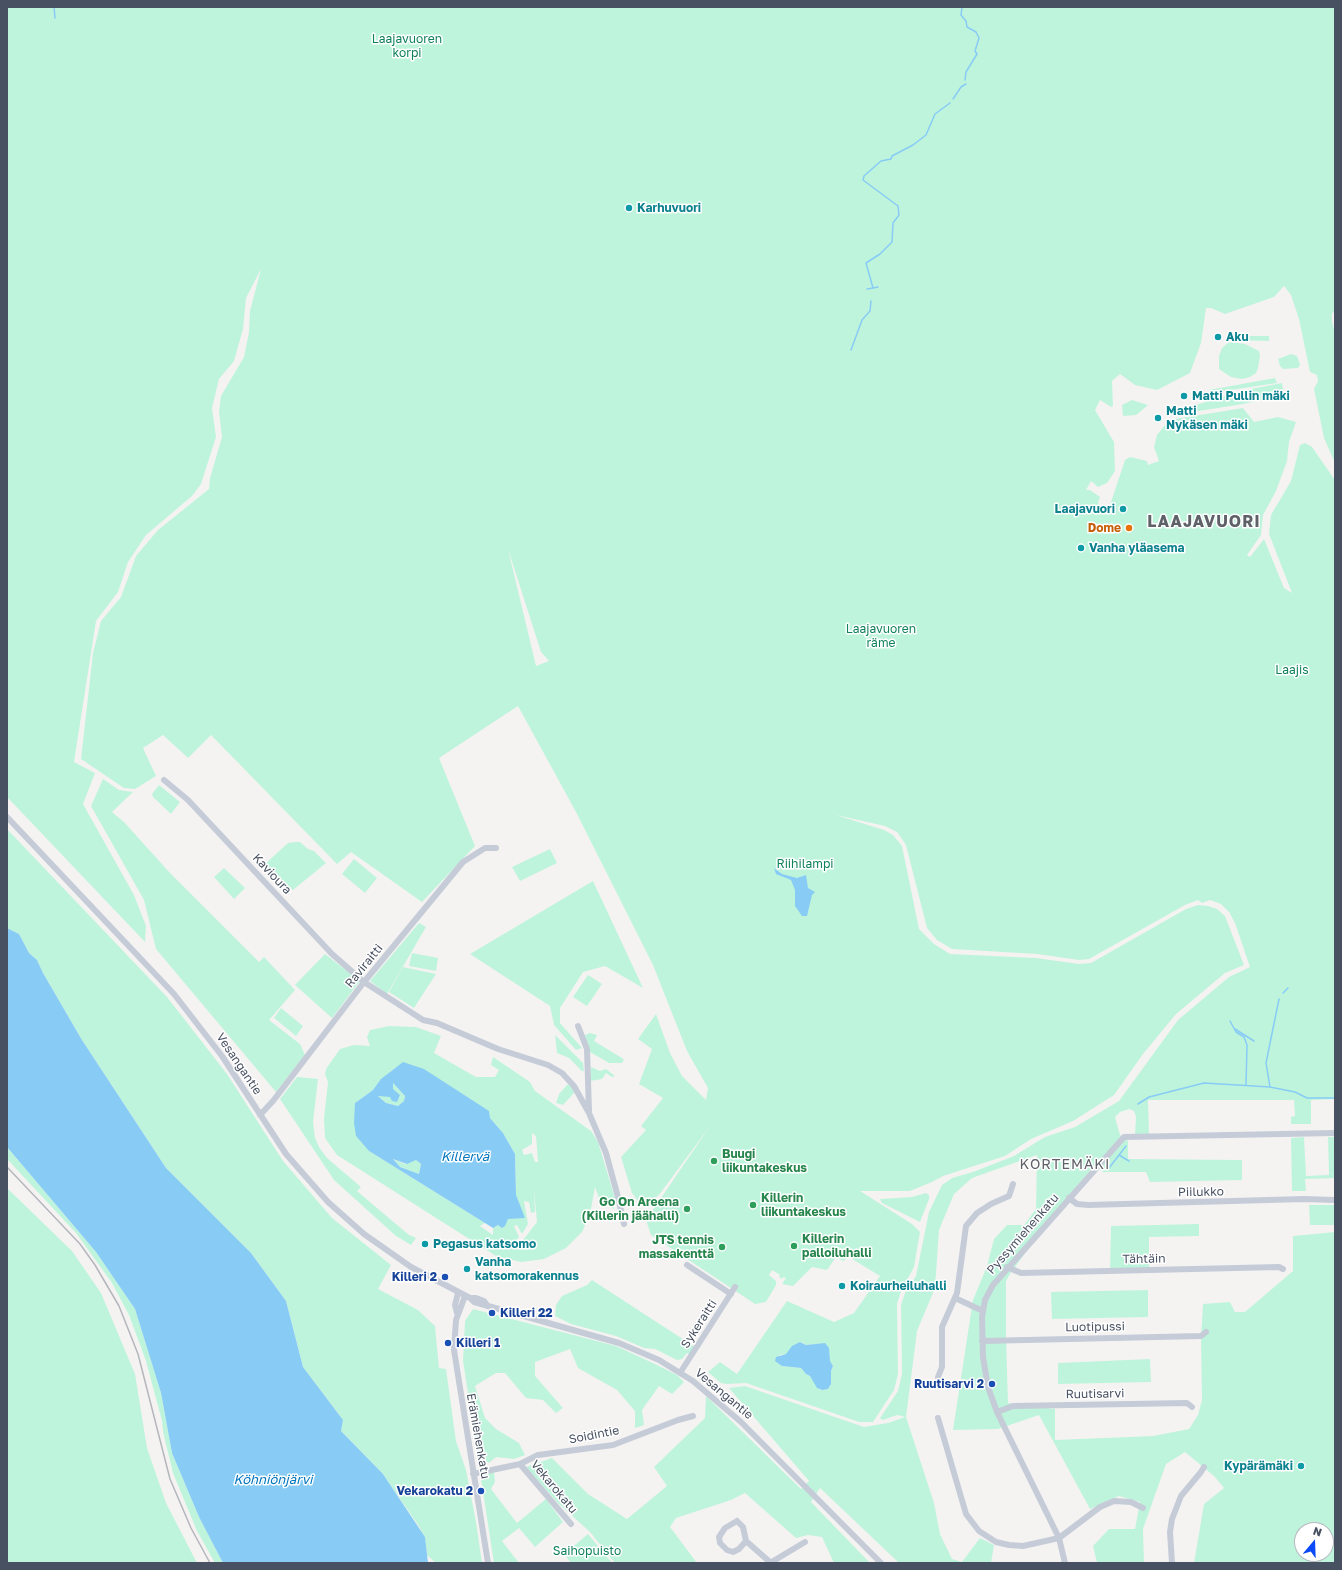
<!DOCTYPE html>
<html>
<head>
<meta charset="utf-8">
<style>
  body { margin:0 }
  #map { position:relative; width:1342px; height:1570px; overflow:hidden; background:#f5f3f2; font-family:"Golos Text",sans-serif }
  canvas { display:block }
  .frame { position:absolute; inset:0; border:8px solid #485162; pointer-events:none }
  .north { position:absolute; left:1294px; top:1522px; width:40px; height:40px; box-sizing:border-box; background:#fff; border:1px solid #b6b9c0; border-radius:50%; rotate:19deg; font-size:11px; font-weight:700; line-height:16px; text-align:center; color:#485162 }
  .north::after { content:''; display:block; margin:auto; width:14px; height:18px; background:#0a4af7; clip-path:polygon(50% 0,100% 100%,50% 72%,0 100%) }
</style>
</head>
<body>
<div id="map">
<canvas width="1342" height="1570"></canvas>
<div class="frame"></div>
<div class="north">N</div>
</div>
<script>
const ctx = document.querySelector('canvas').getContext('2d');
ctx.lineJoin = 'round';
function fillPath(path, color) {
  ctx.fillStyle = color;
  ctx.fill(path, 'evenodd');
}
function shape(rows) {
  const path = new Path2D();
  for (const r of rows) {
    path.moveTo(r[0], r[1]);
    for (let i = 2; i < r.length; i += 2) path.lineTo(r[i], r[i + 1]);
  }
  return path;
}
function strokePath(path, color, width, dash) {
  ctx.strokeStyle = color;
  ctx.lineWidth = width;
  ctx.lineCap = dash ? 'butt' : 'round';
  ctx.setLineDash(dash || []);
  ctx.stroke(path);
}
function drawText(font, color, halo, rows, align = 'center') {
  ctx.font = font + ' "Golos Text",sans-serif';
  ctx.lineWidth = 3;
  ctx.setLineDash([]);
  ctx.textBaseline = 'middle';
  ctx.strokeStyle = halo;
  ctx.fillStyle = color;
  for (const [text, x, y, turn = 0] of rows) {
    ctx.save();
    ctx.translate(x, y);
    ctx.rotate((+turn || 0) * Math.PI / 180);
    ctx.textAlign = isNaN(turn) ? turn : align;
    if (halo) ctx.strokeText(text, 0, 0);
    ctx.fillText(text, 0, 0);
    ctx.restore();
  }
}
const green = shape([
  [7,7,1335,7,1335,310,1332,314,1332,321,1335,334,1335,463,1324,438,1314,389,1318,381,1317,375,1310,372,1299,319,1291,295,1284,286,1274,297,1225,314,1211,308,1206,308,1201,343,1190,373,1157,390,1135,385,1120,374,1112,381,1113,406,1111,407,1100,400,1095,410,1114,442,1115,471,1107,483,1098,487,1091,481,1086,490,1090,490,1100,497,1098,503,1102,507,1107,507,1110,505,1125,460,1130,457,1147,461,1148,465,1159,461,1154,447,1157,435,1169,420,1243,408,1254,422,1278,417,1296,422,1289,442,1287,461,1276,491,1263,515,1261,535,1247,555,1250,557,1264,539,1284,588,1292,593,1269,534,1271,515,1291,481,1300,445,1305,443,1312,447,1335,480,1335,1099,1311,1100,1311,1124,1291,1124,1291,1117,1295,1116,1294,1100,1148,1100,1149,1135,1135,1135,1136,1117,1134,1111,1129,1109,1120,1112,1115,1117,1120,1135,1128,1141,1128,1159,1242,1160,1242,1180,1150,1182,1146,1172,1103,1172,1096,1164,1057,1209,1010,1274,1006,1281,1006,1337,1008,1403,1055,1409,1055,1440,1153,1436,1189,1429,1198,1415,1202,1400,1201,1338,1203,1304,1230,1302,1235,1312,1245,1312,1293,1271,1293,1236,1335,1232,1335,1563,1194,1563,1204,1504,1224,1488,1214,1476,1185,1452,1166,1464,1143,1529,1144,1563,1097,1563,1093,1546,1109,1529,1135,1529,1140,1502,1119,1496,1090,1509,1039,1415,998,1429,953,1430,973,1300,987,1266,994,1239,1007,1225,1024,1225,1036,1209,1037,1155,972,1178,954,1194,939,1230,935,1288,917,1331,906,1417,934,1503,940,1534,952,1559,962,1562,980,1538,994,1545,991,1563,899,1563,820,1488,811,1502,870,1563,834,1563,822,1537,808,1535,796,1538,745,1493,731,1500,676,1518,670,1527,697,1563,615,1563,590,1532,558,1503,526,1467,552,1458,588,1494,627,1519,667,1486,654,1467,705,1418,706,1396,801,1489,809,1481,729,1388,745,1386,864,1427,888,1423,905,1417,897,1415,883,1420,880,1418,898,1391,902,1374,901,1305,905,1293,916,1276,929,1212,942,1185,952,1178,973,1172,1014,1156,1045,1137,1075,1127,1119,1101,1178,1020,1229,977,1250,967,1235,923,1229,912,1221,904,1210,900,1202,903,1198,900,1185,905,1089,959,1079,960,1037,954,952,949,937,940,927,928,906,845,897,832,885,826,836,815,884,830,893,835,902,846,919,929,934,944,950,954,1036,958,1079,964,1091,963,1186,909,1198,905,1208,906,1217,909,1225,916,1244,965,1225,973,1176,1014,1143,1054,1114,1095,1073,1121,1031,1139,1005,1156,943,1176,932,1182,910,1191,860,1191,912,1224,920,1232,914,1267,901,1291,897,1304,898,1374,894,1390,873,1422,859,1422,746,1383,727,1384,721,1383,708,1372,720,1362,737,1374,787,1301,834,1322,854,1313,880,1276,849,1257,843,1261,836,1257,827,1270,812,1267,793,1286,782,1284,786,1278,783,1277,782,1279,779,1277,780,1275,772,1270,769,1275,776,1281,776,1285,766,1302,755,1304,651,1235,646,1220,710,1126,659,1195,644,1205,638,1201,632,1193,621,1157,646,1130,641,1126,663,1098,639,1084,652,1049,638,1039,656,1014,670,1053,682,1076,706,1100,708,1088,687,1051,653,965,576,812,518,706,439,758,475,846,422,902,351,852,337,864,211,735,188,758,163,735,143,748,156,776,135,789,124,788,81,759,93,653,101,621,121,597,136,556,158,530,209,489,210,478,222,437,219,412,221,396,244,357,249,332,250,311,261,269,246,298,243,329,234,361,219,379,212,408,216,437,201,484,192,496,146,535,128,562,118,592,96,621,74,762,95,773,83,804,134,895,146,926,145,942,7,797],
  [508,549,541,652,549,661,536,666],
  [801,1342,806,1345,817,1344,833,1366,831,1371,831,1384,828,1389,820,1390,810,1376,806,1374,801,1368,782,1366,779,1355,786,1354],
  [1302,1530,1326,1530,1326,1554,1302,1554],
  [1233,336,1269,336,1269,341,1233,340],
  [1232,342,1245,344,1259,351,1260,356,1258,368,1256,373,1250,377,1242,379,1231,377,1219,369,1219,356,1222,348,1228,343],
  [1291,354,1297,356,1300,365,1298,368,1283,369,1280,366,1278,359],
  [1275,378,1277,383,1210,393,1209,390],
  [1282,383,1284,395,1243,404,1186,413,1186,408,1241,391],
  [1132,400,1148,405,1136,415,1123,416,1122,405],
  [103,779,119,790,133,792,112,812,124,822,170,873,259,962,264,957,295,990,269,1020,300,1044,305,1055,276,1092,156,949,144,900,91,806],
  [159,785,180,802,171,814,153,797,152,794],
  [7,829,167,997,227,1074,283,1161,332,1218,391,1265,378,1289,418,1310,435,1326,439,1368,446,1369,456,1441,466,1470,476,1522,482,1563,436,1563,427,1555,425,1537,418,1525,383,1474,341,1431,343,1420,303,1367,286,1301,251,1253,166,1168,82,1040,43,973,37,960,29,953,19,934,7,928],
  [295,842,300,842,308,849,314,851,326,863,293,890,264,865,288,843],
  [550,849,557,863,520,881,512,867],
  [354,859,377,878,365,893,342,874],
  [224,868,245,888,234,899,214,877],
  [593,881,643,988,605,966,583,972,560,1008,560,1023,582,1048,576,1050,554,1025,550,1006,470,954],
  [419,923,426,927,387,994,370,981],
  [412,953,438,958,436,971,409,966],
  [325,954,360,981,332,1018,295,985],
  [403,967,436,974,414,1008,389,992],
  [588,975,602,984,587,1006,573,997],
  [281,1008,303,1026,296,1036,274,1018],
  [389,1026,416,1027,441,1036,434,1053,476,1077,495,1077,499,1070,491,1065,493,1057,530,1082,535,1091,591,1131,598,1142,615,1198,614,1209,600,1201,595,1187,590,1214,582,1232,566,1248,544,1259,521,1262,496,1256,337,1155,325,1138,324,1119,328,1082,325,1074,326,1069,340,1049,354,1045,370,1046,367,1037,370,1030],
  [398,1067,490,1118,503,1133,515,1154,516,1195,498,1225,493,1228,493,1235,480,1226,485,1223,369,1151,355,1103,373,1090,392,1070],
  [532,1133,536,1136,538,1162,535,1162,532,1153,524,1155,522,1150,532,1144],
  [534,1190,537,1222,520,1244,514,1243,519,1237,514,1226,517,1225,522,1234,528,1224,524,1201,529,1202,531,1213,535,1212],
  [590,1033,597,1035,594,1041,622,1058,624,1060,622,1063,609,1063,590,1052,585,1035],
  [555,1035,583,1063,584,1071,582,1071,569,1058,557,1053],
  [591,1067,600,1071,606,1069,615,1076,612,1077,606,1073,602,1079,590,1081],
  [297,1077,318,1079,313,1122,315,1138,319,1147,327,1158,361,1187,357,1191,409,1235,416,1238,411,1245,396,1236,334,1180,280,1099],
  [393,1083,405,1096,404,1101,398,1106,386,1103,378,1096,382,1096,393,1089],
  [568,1084,575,1089,574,1093,563,1105,556,1103,559,1094],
  [1304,1137,1306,1176,1329,1175,1328,1137,1335,1137,1335,1178,1305,1179,1306,1191,1292,1191,1291,1138],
  [7,1147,96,1252,135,1309,161,1393,172,1453,199,1517,223,1563,215,1563,197,1531,173,1473,163,1432,162,1421,146,1361,129,1315,112,1283,76,1233,7,1159],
  [393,1159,405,1164,416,1160,421,1164,419,1174,400,1167],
  [7,1188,72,1251,101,1293,135,1374,147,1448,166,1503,197,1563,7,1563],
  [926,1193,929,1195,929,1199,920,1222,882,1203,880,1199,912,1197],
  [1309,1205,1334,1205,1335,1225,1310,1225],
  [1199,1224,1199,1236,1149,1237,1149,1268,1110,1270,1111,1226],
  [592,1280,695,1347,690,1355,687,1353,682,1359,677,1360,655,1349,644,1348,616,1336,571,1324,555,1316,556,1305,562,1296,587,1285],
  [1148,1290,1148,1317,1052,1319,1051,1292],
  [473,1309,616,1346,655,1364,677,1375,684,1382,672,1394,659,1386,642,1410,644,1425,635,1428,635,1411,617,1390,578,1368,570,1349,535,1362,535,1376,563,1408,556,1413,543,1400,526,1398,505,1373,496,1373,475,1386,485,1418,496,1429,519,1443,525,1455,514,1459,496,1457,489,1463,478,1457,463,1361,465,1321],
  [1150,1359,1151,1382,1058,1384,1058,1363],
  [494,1472,495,1482,491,1489,517,1523,546,1499,563,1522,535,1547,519,1528,502,1541,519,1563,494,1563,481,1479,483,1475],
  [588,1534,612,1563,571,1563,564,1554]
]);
const water = shape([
  [774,868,782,874,797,878,806,875,808,888,815,892,812,895,807,916,802,916,795,906,795,890,791,880,776,874],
  [7,928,19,934,29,953,37,960,43,973,82,1040,166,1168,251,1253,286,1301,303,1367,343,1420,341,1431,383,1474,425,1537,428,1563,223,1563,199,1517,172,1453,161,1393,135,1309,96,1252,7,1147],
  [403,1062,424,1069,489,1111,490,1118,503,1133,515,1154,516,1195,525,1218,508,1219,505,1226,502,1228,498,1225,493,1228,369,1151,356,1136,354,1123,355,1103,373,1090,381,1079],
  [393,1083,405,1096,404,1101,398,1106,386,1103,378,1096,390,1097,392,1101,397,1102,400,1095,393,1089],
  [393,1159,407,1164,416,1160,421,1164,419,1174,400,1167],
  [800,1342,806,1345,825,1343,829,1348,830,1361,833,1366,831,1371,831,1384,828,1389,822,1390,817,1388,810,1376,806,1374,801,1368,782,1366,775,1361,776,1357,786,1354,792,1346]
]);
const stream = shape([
  [54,7,55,18],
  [962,7,961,15,966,21,967,27,976,32,979,38,975,51,977,54,966,72,965,80],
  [953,99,961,87,966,84],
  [873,288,878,287],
  [867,289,873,288,866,263,880,254,892,242,893,223,899,215,898,206,863,180,864,176,881,161,891,159,892,156,913,145,926,135,935,114,950,103],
  [851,350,862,320,870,311,871,301],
  [1283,993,1288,988],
  [1230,1021,1236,1032,1244,1037,1247,1045,1246,1085],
  [1235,1029,1254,1041],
  [1270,1087,1266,1063,1279,999],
  [1138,1104,1149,1097,1204,1083,1270,1087,1295,1092,1307,1098,1335,1098],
  [1119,1155,1129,1161],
  [1109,1168,1126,1146]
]);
const minor = shape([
  [164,780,188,800,332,954,364,982,423,1020,437,1023,498,1049,548,1065,562,1073,574,1086,589,1113,606,1153,618,1197,624,1224],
  [7,817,174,994,222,1056,286,1154,328,1202,364,1234,411,1267,470,1298,474,1302,619,1343,659,1360,693,1381,741,1422,881,1563],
  [578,1026,587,1049,589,1111],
  [260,1115,273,1101,364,982,463,862,485,848,496,848],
  [1069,1198,1077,1204,1088,1205,1304,1199,1335,1200],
  [687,1265,731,1294],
  [1007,1267,1021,1273,1279,1267,1283,1269],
  [465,1296,456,1320,454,1350,488,1563],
  [470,1298,476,1298,484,1301,487,1305],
  [955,1298,983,1311],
  [457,1313,455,1305,458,1293],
  [982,1341,1201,1336,1206,1332],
  [680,1373,735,1287],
  [938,1377,942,1367,942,1327,957,1293,966,1226,977,1213,991,1204,1009,1196,1013,1184],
  [997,1412,1013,1406,1187,1403,1192,1407],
  [938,1418,966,1514,979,1531,996,1542,1009,1545,1023,1546,1059,1538,1100,1507,1114,1501,1131,1502,1143,1508],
  [520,1464,538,1455,613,1445,678,1420,693,1416],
  [473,1474,520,1464,571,1524],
  [737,1521,743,1527,746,1541,739,1549,733,1552,727,1550,720,1543,719,1537,725,1528,737,1521],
  [746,1541,771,1563],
  [770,1563,805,1542],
  [1065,1563,1059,1538,997,1412,988,1387,983,1357,982,1317,985,1300,993,1285,1124,1137,1335,1133],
  [1172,1563,1170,1532,1172,1519,1181,1496,1201,1472,1204,1467]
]);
const rail = shape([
  [7,1167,80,1244,95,1265,119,1306,138,1354,170,1479,191,1528,210,1563]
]);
const markers = [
  [629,208,4,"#0f9aa8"],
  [1218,337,4,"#0f9aa8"],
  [1184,396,4,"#0f9aa8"],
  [1158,418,4,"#0f9aa8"],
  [1123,509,4,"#0f9aa8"],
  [1129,528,4,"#e8710a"],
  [1081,548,4,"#0f9aa8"],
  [714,1161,4,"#2e9e5b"],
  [753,1205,4,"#2e9e5b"],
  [687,1209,4,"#2e9e5b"],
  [425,1244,4,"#0f9aa8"],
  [794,1246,4,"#2e9e5b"],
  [722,1247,4,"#2e9e5b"],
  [467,1269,4,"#0f9aa8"],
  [445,1277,4,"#1a4fb4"],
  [842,1286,4,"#0f9aa8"],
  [492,1313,4,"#1a4fb4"],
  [448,1343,4,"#1a4fb4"],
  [992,1384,4,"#1a4fb4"],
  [1301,1466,4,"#0f9aa8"],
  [481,1491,4,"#1a4fb4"]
];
const parkNames = [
  ["Laajavuoren",407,39],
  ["korpi",407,53],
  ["Laajavuoren",881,629],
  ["räme",881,643],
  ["Laajis",1292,670],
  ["Riihilampi",805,864],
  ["Saihopuisto",587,1551]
];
const cultureNames = [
  ["Karhuvuori",637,208],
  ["Aku",1226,337],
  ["Matti Pullin mäki",1192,396],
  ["Matti",1166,411],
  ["Nykäsen mäki",1166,425],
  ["Laajavuori",1115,509,"right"],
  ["Vanha yläasema",1089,548],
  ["Pegasus katsomo",433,1244],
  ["Vanha",475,1262],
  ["katsomorakennus",475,1276],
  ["Koiraurheiluhalli",850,1286],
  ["Kypärämäki",1293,1466,"right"]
];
const foodNames = [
  ["Dome",1121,528]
];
const streetNames = [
  ["Kavioura",272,874,47],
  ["Raviraitti",364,966,-51],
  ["Vesangantie",239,1064,56],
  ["Piilukko",1201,1192,-1],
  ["Pyssymiehenkatu",1023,1234,-49],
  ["Tähtäin",1144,1259,-1],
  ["Sykeraitti",699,1324,-57],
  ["Luotipussi",1095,1327,-1],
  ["Vesangantie",724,1394,40],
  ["Ruutisarvi",1095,1394,-1],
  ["Soidintie",594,1435,-11],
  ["Erämiehenkatu",478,1436,80],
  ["Vekarokatu",554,1487,50]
];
const leisureNames = [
  ["Buugi",722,1154],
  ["liikuntakeskus",722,1168],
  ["Killerin",761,1198],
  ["liikuntakeskus",761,1212],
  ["Go On Areena",679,1202,"right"],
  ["(Killerin jäähalli)",679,1216,"right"],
  ["Killerin",802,1239],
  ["palloiluhalli",802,1253],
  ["JTS tennis",714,1240,"right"],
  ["massakenttä",714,1254,"right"]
];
const transitNames = [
  ["Killeri 2",437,1277],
  ["Killeri 22",500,1313,"left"],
  ["Killeri 1",456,1343,"left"],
  ["Ruutisarvi 2",984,1384],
  ["Vekarokatu 2",473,1491]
];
const waterNames = [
  ["Killervä",465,1157],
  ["Köhniönjärvi",273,1480]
];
const quarterNames = [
  ["KORTEMÄKI",1065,1165]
];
const districtNames = [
  ["LAAJAVUORI",1204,522]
];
fillPath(green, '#bff4dc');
fillPath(water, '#88ccf5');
strokePath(stream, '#88ccf5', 1.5);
strokePath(minor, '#c5ccd8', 6);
strokePath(rail, '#b4b6bd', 1.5);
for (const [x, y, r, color] of markers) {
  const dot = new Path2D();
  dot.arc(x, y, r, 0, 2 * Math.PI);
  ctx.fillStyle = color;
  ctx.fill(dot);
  strokePath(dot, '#fff', 1.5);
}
drawText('12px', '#0f825b', '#fff', parkNames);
drawText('bold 12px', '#0d838f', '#fff', cultureNames, 'left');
drawText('bold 12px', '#c56008', '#fff', foodNames, 'right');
drawText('12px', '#485162', '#fff', streetNames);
drawText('bold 12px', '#27864d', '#fff', leisureNames, 'left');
drawText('bold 12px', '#164399', '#fff', transitNames, 'right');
drawText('italic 13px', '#0076bd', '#fff', waterNames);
ctx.letterSpacing = '1px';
drawText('14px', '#5e6168', '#fff', quarterNames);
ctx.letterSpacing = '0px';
ctx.letterSpacing = '1px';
drawText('bold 16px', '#5e6168', '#fff', districtNames);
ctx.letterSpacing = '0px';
</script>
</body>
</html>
